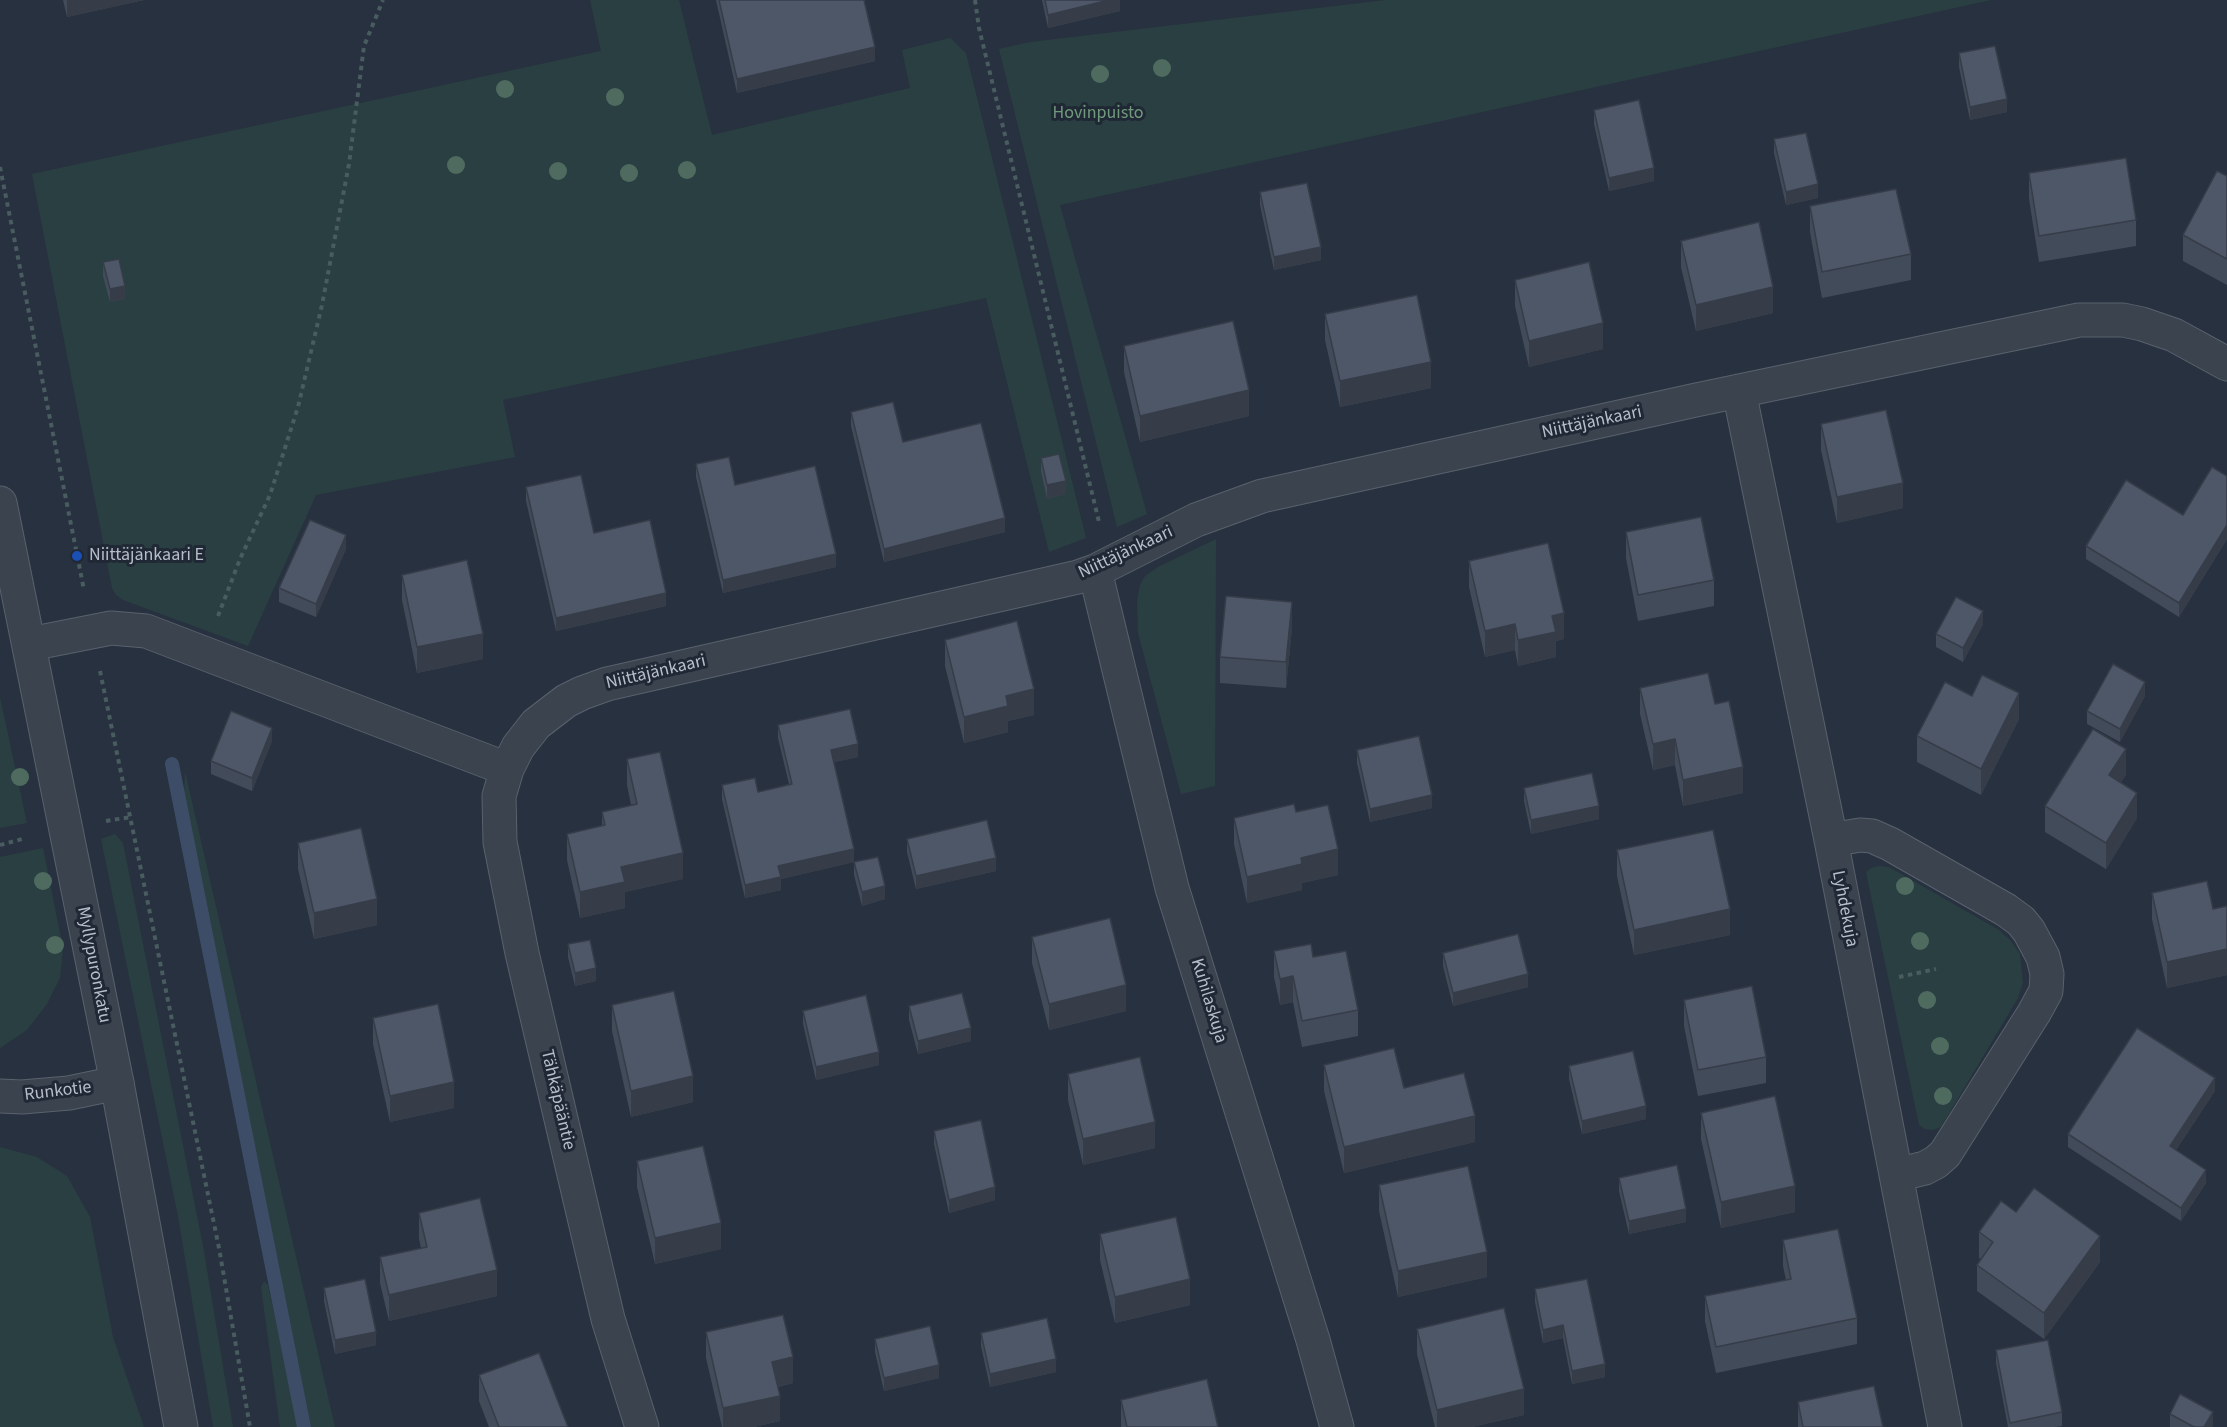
<!DOCTYPE html>
<html>
<head>
<meta charset="utf-8">
<style>
  body { margin:0 }
  canvas { display:block; background:#27313f }
</style>
</head>
<body>
<canvas width="2227" height="1427"></canvas>
<script>
const ctx = document.querySelector('canvas').getContext('2d');
ctx.lineJoin = 'round';
function fillPath(path, color) {
  ctx.fillStyle = color;
  ctx.fill(path, 'evenodd');
}
function shape(rows) {
  const path = new Path2D();
  for (const r of rows) {
    path.moveTo(r[0], r[1]);
    for (let i = 2; i < r.length; i += 2) path.lineTo(r[i], r[i + 1]);
  }
  return path;
}
function strokePath(path, color, width, dash) {
  ctx.strokeStyle = color;
  ctx.lineWidth = width;
  ctx.lineCap = dash ? 'butt' : 'round';
  ctx.setLineDash(dash || []);
  ctx.stroke(path);
}
function drawText(font, color, halo, rows, align = 'center') {
  ctx.font = font + ' "Source Sans 3",sans-serif';
  ctx.lineWidth = 6;
  ctx.setLineDash([]);
  ctx.textBaseline = 'middle';
  ctx.strokeStyle = halo;
  ctx.fillStyle = color;
  for (const [text, x, y, turn = 0] of rows) {
    ctx.save();
    ctx.translate(x, y);
    ctx.rotate((+turn || 0) * Math.PI / 180);
    ctx.textAlign = isNaN(turn) ? turn : align;
    if (halo) ctx.strokeText(text, 0, 0);
    ctx.fillText(text, 0, 0);
    ctx.restore();
  }
}
const green = shape([
  [590,0,679,0,712,135,910,88,902,50,950,38,966,53,1086,538,1049,552,986,298,503,400,515,457,316,495,248,646,123,600,116,595,112,588,32,174,601,51],
  [1386,0,1991,0,1060,205,1147,514,1117,527,999,49,1030,42],
  [1216,539,1215,786,1181,794,1138,633,1137,601,1140,585,1145,576,1158,567],
  [0,697,27,823,0,828],
  [185,771,335,1427,311,1427,231,1054,186,860,183,825],
  [115,834,123,843,203,1246,233,1427,213,1427,178,1216,101,839],
  [43,848,63,948,60,978,47,1004,27,1030,0,1048,0,857],
  [1879,866,1889,867,1999,930,2010,940,2020,954,2023,983,2018,998,1941,1127,1933,1130,1925,1129,1919,1125,1866,872,1871,868],
  [0,1147,37,1157,67,1176,90,1217,113,1337,144,1427,0,1427],
  [264,1281,268,1285,298,1427,280,1427,261,1287]
]);
const stream = shape([
  [172,764,304,1427]
]);
const path = shape([
  [975,0,979,28,1099,522],
  [0,167,84,590],
  [218,616,240,559,270,495,298,407,322,305,349,164,364,46,383,0],
  [100,671,219,1248,250,1427],
  [106,821,131,817],
  [0,845,26,838],
  [1899,977,1936,969]
]);
const minor = shape([
  [1739,391,1831,840,1945,1427],
  [1095,571,1172,888,1313,1340,1337,1427],
  [30,644,111,628,146,631,507,769,518,747,536,724,566,701,582,693,607,684,1078,577,1095,571,1196,520,1262,496,1696,400,2079,320,2123,320,2142,324,2174,335,2227,364],
  [507,769,499,796,500,842,522,953,608,1319,642,1427],
  [1831,840,1860,835,1872,836,1890,844,2006,910,2021,921,2029,931,2043,957,2047,974,2046,991,2034,1013,1945,1154,1936,1162,1925,1168,1896,1175],
  [0,1096,22,1097,69,1093,117,1083]
]);
const tertiary = shape([
  [0,503,117,1083,181,1427]
]);
const trees = [
  [1162,68],
  [1100,74],
  [505,89],
  [615,97],
  [456,165],
  [687,170],
  [558,171],
  [629,173],
  [20,777],
  [43,881],
  [1905,886],
  [1920,941],
  [55,945],
  [1927,1000],
  [1940,1046],
  [1943,1096]
];
const wall = shape([
  [63,0,144,0,67,17],
  [716,0,864,0,875,61,737,93],
  [1042,0,1120,0,1120,11,1048,28],
  [1959,53,2007,112,1970,120,1959,67],
  [1594,110,1654,181,1609,191,1594,124],
  [1774,139,1818,198,1786,205,1774,153],
  [2029,173,2136,220,2136,246,2039,262,2029,199],
  [2227,176,2227,285,2183,261,2183,235],
  [1260,192,1321,260,1274,270,1260,205],
  [1810,206,1911,254,1911,280,1822,298,1810,232],
  [1681,241,1773,313,1696,331,1681,267],
  [103,262,125,299,110,302,103,276],
  [1515,280,1603,349,1529,367,1515,306],
  [1325,314,1431,388,1340,407,1325,340],
  [1124,346,1249,416,1140,442,1124,372],
  [851,412,903,442,1005,532,884,562,851,426],
  [1821,424,1903,508,1837,523,1821,450],
  [1041,458,1066,494,1047,499,1041,471],
  [696,464,735,485,836,567,723,593,696,477],
  [2227,476,2227,539,2179,617,2086,559,2086,546,2183,515],
  [526,487,594,533,666,606,556,631,526,501],
  [1626,532,1714,580,1714,606,1638,621,1626,558],
  [346,549,316,617,279,602,279,588],
  [1469,561,1564,639,1556,641,1556,657,1518,666,1515,650,1485,657,1469,587],
  [402,575,483,659,417,673,402,600],
  [1983,624,1963,662,1936,647,1936,634],
  [1292,628,1286,688,1220,683,1220,657],
  [945,640,1034,715,1008,721,1008,732,964,743,945,666],
  [1640,688,1715,704,1743,793,1683,806,1675,765,1653,770,1640,714],
  [1972,696,2019,719,1981,795,1917,762,1917,736],
  [2145,696,2120,742,2087,724,2087,711],
  [778,725,858,757,834,762,854,862,781,879,781,890,745,898,722,799,722,785,758,792,789,784,778,738],
  [272,741,252,791,211,774,211,761],
  [1357,750,1432,808,1370,822,1357,763],
  [627,759,683,879,625,892,625,908,580,918,567,860,567,834,602,826,602,812,631,805,627,785],
  [2126,775,2121,782,2137,818,2106,869,2045,832,2045,806],
  [1524,788,1599,819,1531,834,1524,801],
  [1296,812,1338,875,1302,883,1302,890,1247,903,1234,844,1234,818],
  [907,839,996,871,916,889,907,852],
  [298,843,377,925,314,939,298,869],
  [1617,850,1730,935,1634,955,1617,876],
  [854,862,885,899,862,906,854,875],
  [2152,893,2213,909,2227,906,2227,975,2167,988,2152,919],
  [1032,937,1126,1011,1049,1030,1032,963],
  [568,944,596,981,575,986,568,957],
  [1274,951,1313,957,1358,1010,1358,1036,1302,1047,1293,1002,1280,1005,1274,977],
  [1443,953,1528,987,1453,1006,1443,966],
  [1684,1000,1766,1057,1766,1083,1698,1096,1684,1026],
  [612,1005,693,1102,631,1117,612,1031],
  [909,1006,971,1041,918,1054,909,1020],
  [803,1011,879,1065,816,1080,803,1024],
  [373,1018,454,1108,390,1122,373,1044],
  [1324,1065,1404,1088,1475,1142,1344,1173,1324,1091],
  [1569,1066,1646,1119,1582,1134,1569,1079],
  [1068,1074,1155,1148,1083,1165,1068,1100],
  [2215,1091,2176,1150,2206,1183,2181,1221,2068,1147,2068,1134],
  [1701,1113,1795,1212,1721,1228,1701,1139],
  [934,1131,995,1200,949,1213,934,1144],
  [637,1161,721,1249,655,1264,637,1187],
  [1619,1178,1686,1222,1629,1234,1619,1191],
  [1379,1185,1487,1277,1398,1297,1379,1211],
  [2016,1212,2100,1262,2044,1339,1977,1291,1977,1265,1981,1259,1979,1258,1979,1232],
  [419,1213,497,1296,389,1321,380,1283,380,1257,421,1248,419,1239],
  [1100,1234,1190,1305,1115,1323,1100,1260],
  [1783,1240,1857,1318,1857,1344,1716,1373,1705,1321,1705,1296,1786,1280,1783,1266],
  [324,1288,376,1345,335,1354,324,1301],
  [1535,1289,1605,1377,1572,1384,1563,1338,1543,1343,1535,1302],
  [1417,1329,1524,1415,1472,1427,1435,1427,1417,1354],
  [706,1332,793,1383,778,1387,780,1421,754,1427,722,1427,706,1358],
  [981,1333,1056,1372,990,1387,981,1346],
  [875,1339,939,1378,884,1391,875,1352],
  [1996,1350,2062,1412,2062,1426,2055,1427,2008,1427,1996,1363],
  [479,1375,568,1427,489,1427,479,1401],
  [1121,1400,1218,1427,1121,1427],
  [1798,1402,1883,1427,1798,1427],
  [2170,1414,2213,1425,2212,1427,2170,1427]
]);
const shadedWall = shape([
  [67,0,144,0,67,17],
  [1109,0,1120,0,1120,11,1048,28,1048,15],
  [875,47,875,61,737,93,737,79],
  [2007,99,2007,112,1970,120,1970,107],
  [1654,168,1654,181,1609,191,1609,178],
  [1818,184,1818,198,1786,205,1786,192],
  [1321,247,1321,260,1274,270,1274,257],
  [125,286,125,299,110,302,110,289],
  [1773,287,1773,313,1696,331,1696,305],
  [1603,323,1603,349,1529,367,1529,341],
  [1431,362,1431,388,1340,407,1340,381],
  [1249,390,1249,416,1140,442,1140,416],
  [1066,481,1066,494,1047,499,1047,485],
  [1903,483,1903,508,1837,523,1837,497],
  [1005,518,1005,532,884,562,884,549],
  [2227,525,2227,539,2179,617,2179,603],
  [346,535,346,549,316,617,316,604],
  [836,554,836,567,723,593,723,580],
  [666,593,666,606,556,631,556,618],
  [1292,602,1292,628,1286,688,1286,662],
  [1983,611,1983,624,1963,662,1963,648],
  [1564,613,1564,639,1556,641,1556,657,1518,666,1518,640,1552,616],
  [1515,624,1515,650,1485,657,1485,631],
  [483,634,483,659,417,673,417,647],
  [2145,682,2145,696,2120,742,2120,729],
  [1034,689,1034,715,1008,721,1008,732,964,743,964,717,1006,696],
  [2019,693,2019,719,1981,795,1981,769],
  [272,728,272,741,252,791,252,778],
  [1675,739,1675,765,1653,770,1653,744],
  [858,744,858,757,831,763,831,750],
  [2126,749,2126,775,2109,801,2109,775],
  [1743,767,1743,793,1683,806,1683,780],
  [2137,793,2137,818,2106,869,2106,843],
  [1432,795,1432,808,1370,822,1370,809],
  [1599,806,1599,819,1531,834,1531,820],
  [854,849,854,862,781,879,781,890,745,898,745,885,778,866],
  [1338,849,1338,875,1302,883,1302,890,1247,903,1247,877,1301,858],
  [683,853,683,879,625,892,625,908,580,918,580,892,621,867],
  [996,858,996,871,916,889,916,876],
  [885,886,885,899,862,906,862,892],
  [377,899,377,925,314,939,314,913],
  [1730,909,1730,935,1634,955,1634,930],
  [2227,949,2227,975,2167,988,2167,962],
  [596,968,596,981,575,986,575,973],
  [1528,974,1528,987,1453,1006,1453,993],
  [1293,976,1293,1002,1280,1005,1280,979],
  [1126,985,1126,1011,1049,1030,1049,1004],
  [971,1028,971,1041,918,1054,918,1041],
  [879,1052,879,1065,816,1080,816,1067],
  [693,1076,693,1102,631,1117,631,1091],
  [2215,1078,2215,1091,2170,1159,2170,1146],
  [454,1082,454,1108,390,1122,390,1096],
  [1646,1106,1646,1119,1582,1134,1582,1121],
  [1475,1116,1475,1142,1344,1173,1344,1147],
  [1155,1122,1155,1148,1083,1165,1083,1139],
  [2206,1170,2206,1183,2181,1221,2181,1208],
  [1795,1186,1795,1212,1721,1228,1721,1202],
  [995,1187,995,1200,949,1213,949,1200],
  [1686,1209,1686,1222,1629,1234,1629,1221],
  [721,1223,721,1249,655,1264,655,1238],
  [2100,1236,2100,1262,2044,1339,2044,1313],
  [1487,1252,1487,1277,1398,1297,1398,1271],
  [497,1270,497,1296,389,1321,389,1295],
  [1190,1279,1190,1305,1115,1323,1115,1297],
  [1563,1325,1563,1338,1543,1343,1543,1330],
  [376,1332,376,1345,335,1354,335,1340],
  [793,1357,793,1383,772,1388,772,1362],
  [1056,1359,1056,1372,990,1387,990,1374],
  [1605,1364,1605,1377,1572,1384,1572,1371],
  [939,1365,939,1378,884,1391,884,1378],
  [1524,1389,1524,1415,1472,1427,1437,1427,1437,1410],
  [780,1396,780,1421,754,1427,723,1427,723,1408],
  [2213,1412,2213,1425,2212,1427,2204,1427]
]);
const building = shape([
  [719,0,864,0,875,47,737,79,719,0],
  [1045,0,1109,0,1048,15,1045,0],
  [1995,46,2007,99,1970,107,1959,53,1995,46],
  [1639,100,1654,168,1609,178,1594,110,1639,100],
  [1806,133,1818,184,1786,192,1774,139,1806,133],
  [2126,158,2136,220,2039,236,2029,173,2126,158],
  [2217,171,2227,176,2227,259,2183,235,2217,171],
  [1307,183,1321,247,1274,257,1260,192,1307,183],
  [1896,189,1911,254,1822,272,1810,206,1896,189],
  [1759,222,1773,287,1696,305,1681,241,1759,222],
  [119,259,125,286,110,289,103,262,119,259],
  [1589,262,1603,323,1529,341,1515,280,1589,262],
  [1417,295,1431,362,1340,381,1325,314,1417,295],
  [1233,321,1249,390,1140,416,1124,346,1233,321],
  [893,402,903,442,981,423,1005,518,884,549,851,412,893,402],
  [1886,410,1903,483,1837,497,1821,424,1886,410],
  [1059,454,1066,481,1047,485,1041,458,1059,454],
  [729,457,735,485,815,466,836,554,723,580,696,464,729,457],
  [2212,467,2227,476,2227,525,2179,603,2086,546,2126,480,2183,515,2212,467],
  [581,475,594,533,650,520,666,593,556,618,526,487,581,475],
  [1701,517,1714,580,1638,595,1626,532,1701,517],
  [310,520,346,535,316,604,279,588,310,520],
  [1548,543,1564,613,1552,616,1556,632,1518,640,1515,624,1485,631,1469,561,1548,543],
  [467,560,483,634,417,647,402,575,467,560],
  [1226,596,1292,602,1286,662,1220,657,1226,596],
  [1956,597,1983,611,1963,648,1936,634,1956,597],
  [1017,621,1034,689,1006,696,1008,706,964,717,945,640,1017,621],
  [2113,664,2145,682,2120,729,2087,711,2113,664],
  [1708,673,1715,704,1729,701,1743,767,1683,780,1675,739,1653,744,1640,688,1708,673],
  [1982,675,2019,693,1981,769,1917,736,1945,682,1972,696,1982,675],
  [850,709,858,744,831,750,854,849,778,866,781,877,745,885,722,785,755,778,758,792,792,784,778,725,850,709],
  [231,711,272,728,252,778,211,761,231,711],
  [2093,729,2126,749,2109,775,2137,793,2106,843,2045,806,2093,729],
  [1419,736,1432,795,1370,809,1357,750,1419,736],
  [660,752,683,853,621,867,625,882,580,892,567,834,605,825,602,812,637,804,627,759,660,752],
  [1592,773,1599,806,1531,820,1524,788,1592,773],
  [1294,804,1296,812,1328,805,1338,849,1301,858,1302,864,1247,877,1234,818,1294,804],
  [987,820,996,858,916,876,907,839,987,820],
  [361,828,377,899,314,913,298,843,361,828],
  [1713,830,1730,909,1634,930,1617,850,1713,830],
  [878,857,885,886,862,892,854,862,878,857],
  [2207,881,2213,909,2227,906,2227,949,2167,962,2152,893,2207,881],
  [1110,918,1126,985,1049,1004,1032,937,1110,918],
  [1518,934,1528,974,1453,993,1443,953,1518,934],
  [590,940,596,968,575,973,568,944,590,940],
  [1311,944,1313,957,1346,951,1358,1010,1302,1021,1293,976,1280,979,1274,951,1311,944],
  [1752,986,1766,1057,1698,1070,1684,1000,1752,986],
  [674,991,693,1076,631,1091,612,1005,674,991],
  [962,993,971,1028,918,1041,909,1006,962,993],
  [866,995,879,1052,816,1067,803,1011,866,995],
  [438,1004,454,1082,390,1096,373,1018,438,1004],
  [2137,1028,2215,1078,2170,1146,2206,1170,2181,1208,2068,1134,2137,1028],
  [1394,1048,1404,1088,1464,1073,1475,1116,1344,1147,1324,1065,1394,1048],
  [1633,1051,1646,1106,1582,1121,1569,1066,1633,1051],
  [1140,1057,1155,1122,1083,1139,1068,1074,1140,1057],
  [1775,1096,1795,1186,1721,1202,1701,1113,1775,1096],
  [981,1120,995,1187,949,1200,934,1131,981,1120],
  [703,1146,721,1223,655,1238,637,1161,703,1146],
  [1677,1165,1686,1209,1629,1221,1619,1178,1677,1165],
  [1468,1166,1487,1252,1398,1271,1379,1185,1468,1166],
  [2034,1188,2100,1236,2044,1313,1977,1265,1993,1242,1979,1232,2001,1201,2016,1212,2034,1188],
  [480,1198,497,1270,389,1295,380,1257,427,1247,419,1213,480,1198],
  [1176,1217,1190,1279,1115,1297,1100,1234,1176,1217],
  [1838,1229,1857,1318,1716,1347,1705,1296,1791,1279,1783,1240,1838,1229],
  [365,1279,376,1332,335,1340,324,1288,365,1279],
  [1587,1279,1605,1364,1572,1371,1563,1325,1543,1330,1535,1289,1587,1279],
  [1504,1308,1524,1389,1437,1410,1417,1329,1504,1308],
  [783,1315,793,1357,772,1362,780,1396,723,1408,706,1332,783,1315],
  [1047,1318,1056,1359,990,1374,981,1333,1047,1318],
  [930,1326,939,1365,884,1378,875,1339,930,1326],
  [2048,1340,2062,1412,2010,1423,1996,1350,2048,1340],
  [539,1353,568,1427,499,1427,479,1375,539,1353],
  [1207,1379,1218,1427,1127,1427,1121,1400,1207,1379],
  [1874,1386,1883,1427,1803,1427,1798,1402,1874,1386],
  [2180,1394,2213,1412,2204,1427,2194,1427,2170,1414,2180,1394]
]);
const markers = [
  [77,556,6,"#1a4fb4"]
];
const parkNames = [
  ["Hovinpuisto",1098,114]
];
const streetNames = [
  ["Niittäjänkaari",1592,423,-12],
  ["Niittäjänkaari",1126,553,-25],
  ["Niittäjänkaari",656,673,-13],
  ["Lyhdekuja",1844,909,79],
  ["Myllypuronkatu",93,965,79],
  ["Kuhilaskuja",1208,1001,73],
  ["Runkotie",58,1092,-7],
  ["Tähkäpääntie",557,1100,77]
];
const poiNames = [
  ["Niittäjänkaari E",89,556]
];
fillPath(green, '#2a3f41');
strokePath(stream, '#3d4d67', 14);
strokePath(minor, '#59616d', 35);
strokePath(tertiary, '#59616d', 35);
strokePath(path, '#495c5f', 4, [4.5, 4.5]);
strokePath(minor, '#3b434f', 33);
strokePath(tertiary, '#3b434f', 33);
ctx.fillStyle = '#4f6b60';
for (const [x, y] of trees) {
  ctx.beginPath();
  ctx.arc(x, y, 9, 0, 2 * Math.PI);
  ctx.fill();
}
fillPath(wall, '#424b59');
fillPath(shadedWall, '#363d49');
fillPath(building, '#4d5768');
strokePath(building, '#363d49', 1.5);
for (const [x, y, r, color] of markers) {
  const dot = new Path2D();
  dot.arc(x, y, r, 0, 2 * Math.PI);
  ctx.fillStyle = color;
  ctx.fill(dot);
  strokePath(dot, '#202835', 2);
}
drawText('18px', '#709a7b', '#202835', parkNames);
drawText('18px', '#b7beca', '#202835', streetNames);
drawText('18px', '#b7beca', '#202835', poiNames, 'left');
</script>
</body>
</html>
